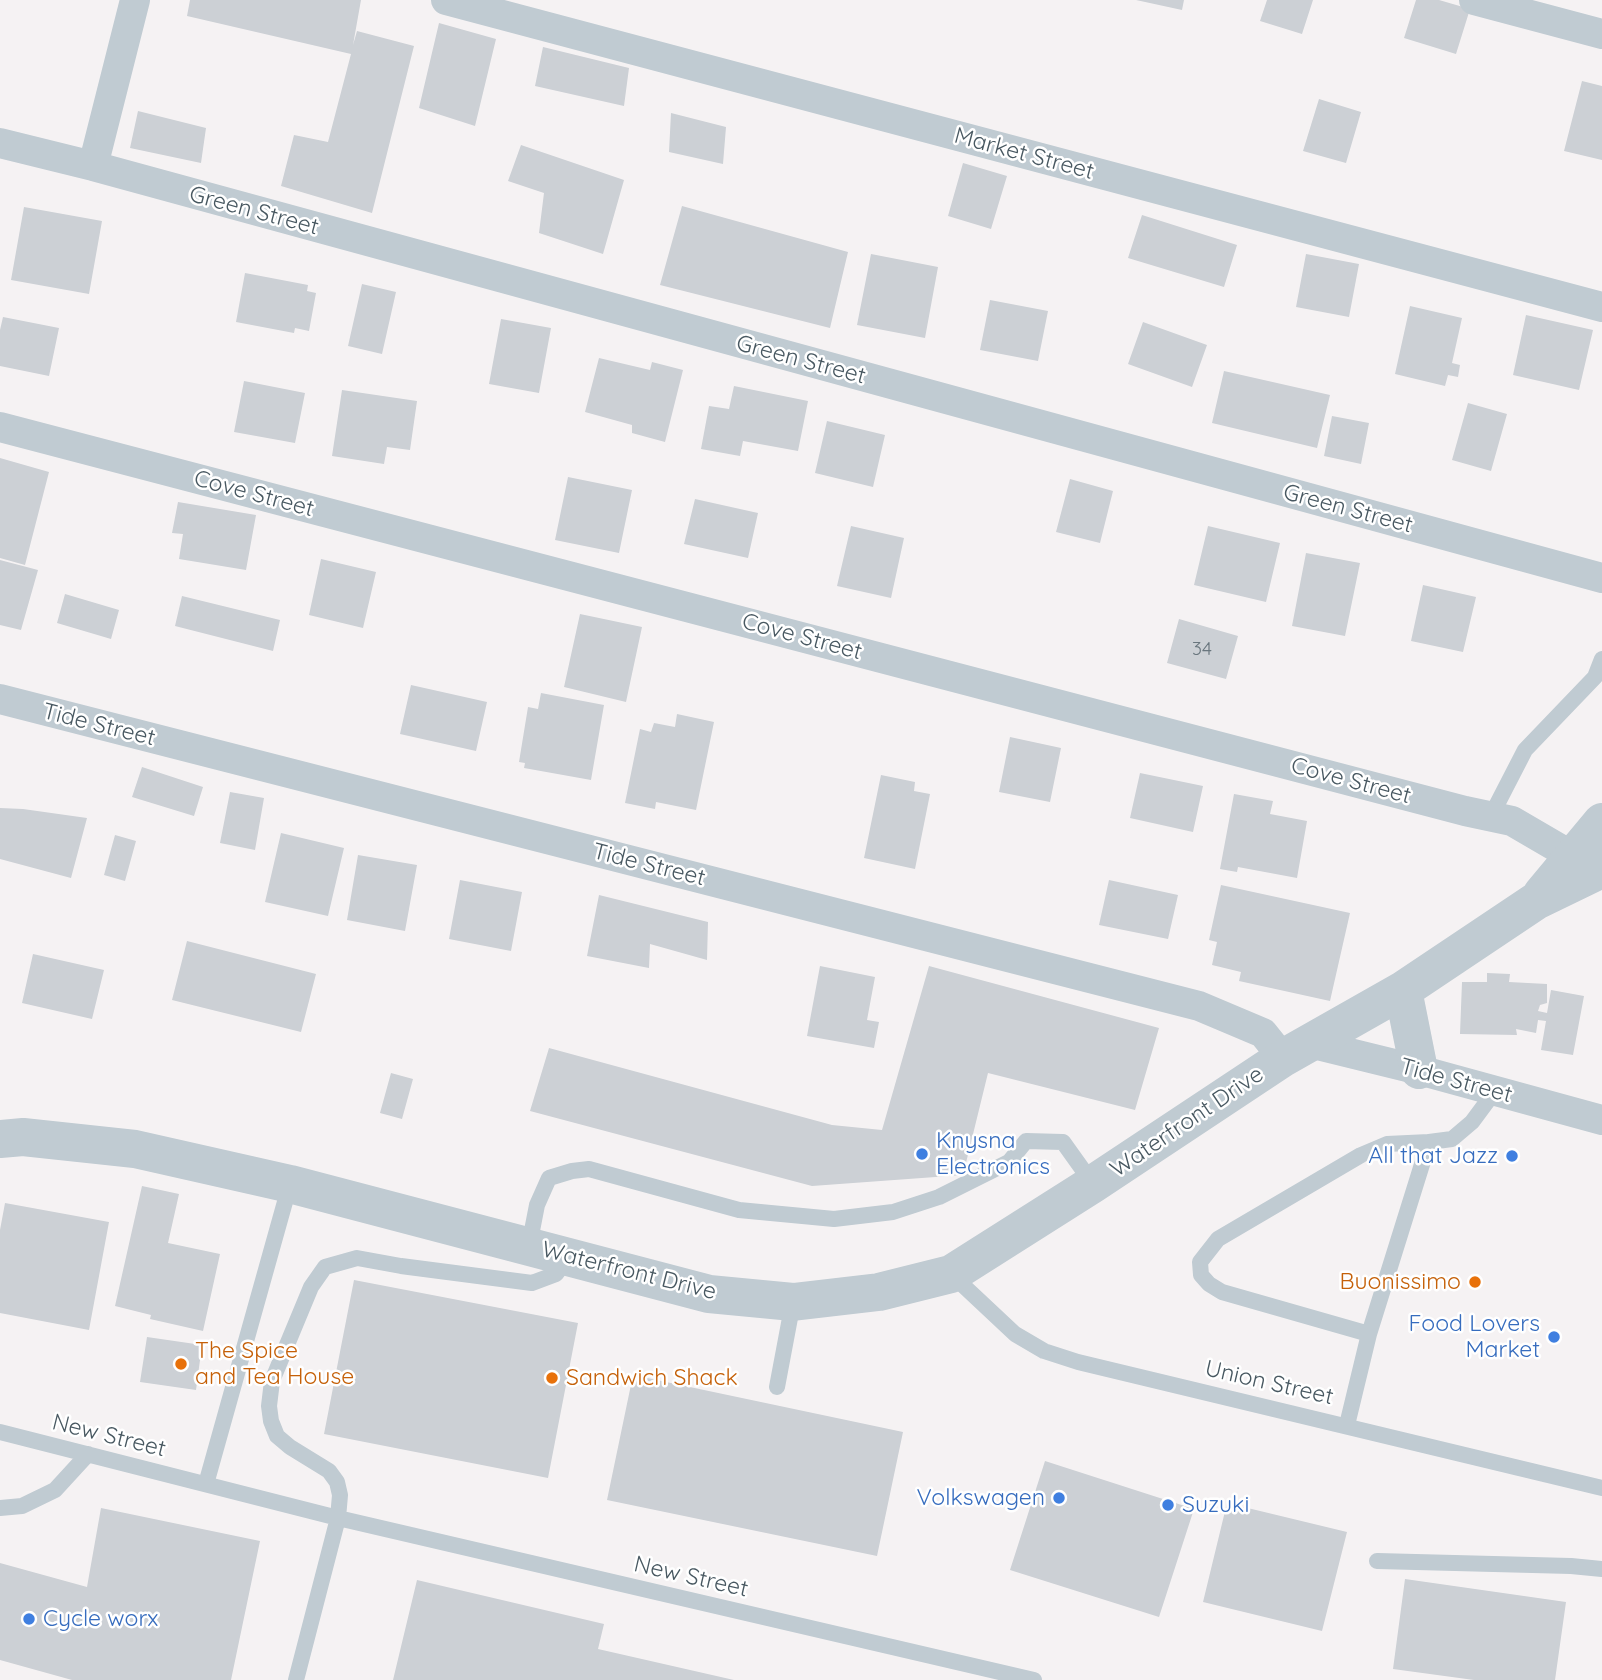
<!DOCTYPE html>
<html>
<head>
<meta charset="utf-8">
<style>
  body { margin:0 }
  canvas { display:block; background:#f5f2f3 }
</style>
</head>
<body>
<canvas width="1602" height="1680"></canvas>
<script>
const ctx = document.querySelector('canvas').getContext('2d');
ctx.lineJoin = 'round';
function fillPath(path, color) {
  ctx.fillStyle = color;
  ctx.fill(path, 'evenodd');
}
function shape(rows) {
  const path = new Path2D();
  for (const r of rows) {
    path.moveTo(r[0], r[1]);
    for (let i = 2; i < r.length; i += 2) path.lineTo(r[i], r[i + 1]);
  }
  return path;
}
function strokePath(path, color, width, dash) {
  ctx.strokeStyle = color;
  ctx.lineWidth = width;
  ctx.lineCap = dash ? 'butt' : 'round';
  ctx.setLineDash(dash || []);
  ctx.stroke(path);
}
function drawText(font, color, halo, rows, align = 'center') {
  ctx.font = font + ' Quicksand,sans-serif';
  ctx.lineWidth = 5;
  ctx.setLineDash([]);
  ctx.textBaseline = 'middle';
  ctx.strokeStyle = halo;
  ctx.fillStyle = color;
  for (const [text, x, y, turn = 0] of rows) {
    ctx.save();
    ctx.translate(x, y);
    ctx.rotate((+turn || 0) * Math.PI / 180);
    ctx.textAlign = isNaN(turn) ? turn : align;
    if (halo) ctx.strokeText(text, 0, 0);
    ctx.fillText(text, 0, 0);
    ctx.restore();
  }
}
const building = shape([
  [190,0,361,0,353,45,357,31,414,46,372,213,281,186,294,135,328,142,351,54,187,16],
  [1136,0,1184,0,1182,10],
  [1267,0,1313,0,1302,34,1260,21],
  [1416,0,1439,0,1470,9,1456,54,1404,38],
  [439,23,496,39,475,126,419,108],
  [543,47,629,68,624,106,535,86],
  [1582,81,1602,86,1602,160,1564,151],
  [1319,99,1361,112,1346,163,1303,151],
  [138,111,206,128,201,163,130,148],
  [671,113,726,127,723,164,669,152],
  [521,145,624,180,603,254,539,233,544,193,508,181],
  [963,163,1007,176,991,229,948,216],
  [682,206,848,252,830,328,660,285],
  [24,207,102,221,89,294,11,280],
  [1142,215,1237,245,1224,287,1128,258],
  [871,254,938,267,925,338,857,325],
  [1306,254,1359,264,1349,317,1296,307],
  [245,273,308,285,307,291,316,293,309,331,295,328,294,333,236,322],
  [362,284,396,292,382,354,348,346],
  [990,300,1048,311,1038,361,980,350],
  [1410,306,1462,318,1452,363,1460,365,1458,377,1448,375,1445,386,1395,374],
  [1526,315,1593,330,1579,390,1513,375],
  [3,317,59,328,49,376,0,366,0,330],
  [501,319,551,328,539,393,489,384],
  [1143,322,1207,345,1192,387,1128,364],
  [599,358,650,370,652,362,683,370,665,442,632,433,632,425,585,412],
  [1224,371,1330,395,1317,448,1212,423],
  [244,381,305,393,295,443,234,432],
  [734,386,808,401,798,451,743,441,740,456,701,449,709,406,729,409],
  [342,390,417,401,410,450,387,447,384,464,332,456],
  [1468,403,1507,414,1491,471,1452,460],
  [1332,416,1369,423,1361,464,1324,456],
  [827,421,885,435,873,487,815,473],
  [0,458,49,472,25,565,0,558],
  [568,477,632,490,619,553,555,540],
  [1070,479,1113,491,1100,543,1056,532],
  [695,499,758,513,748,558,684,544],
  [178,502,256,515,246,570,179,559,183,534,172,533],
  [851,526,904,538,891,598,837,586],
  [1208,526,1280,543,1266,602,1194,585],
  [1306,553,1360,563,1345,636,1292,626],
  [321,559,376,572,363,628,309,615],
  [0,560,38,570,21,630,0,625],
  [1423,585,1476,597,1463,652,1411,641],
  [65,594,119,610,111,639,57,623],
  [182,596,280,620,273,651,175,626],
  [580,614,642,627,626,702,564,687],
  [1179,619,1238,636,1226,679,1167,663],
  [411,685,487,702,476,751,400,734],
  [541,693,604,705,591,780,524,768,525,763,519,762,528,707,538,709],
  [677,714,714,722,696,810,656,802,655,809,625,803,640,729,651,732,654,723,675,727],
  [1010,737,1061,748,1050,802,999,792],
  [142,767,203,787,194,816,132,797],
  [1140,773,1203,786,1193,832,1130,818],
  [881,775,915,782,914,791,930,794,915,869,864,858],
  [230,792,264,798,255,850,220,843],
  [1234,794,1273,801,1270,814,1307,821,1297,878,1238,867,1237,872,1220,869],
  [0,808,23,809,87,818,71,878,0,859],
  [281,833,344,848,328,916,265,902],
  [115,835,136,841,125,881,104,875],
  [358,855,417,865,405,931,347,920],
  [460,880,522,892,511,951,449,939],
  [1109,880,1178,895,1168,939,1099,925],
  [1221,885,1350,913,1330,1001,1239,981,1241,972,1212,965,1217,942,1209,940],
  [599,895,708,922,707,960,650,944,649,968,587,956],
  [187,941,316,974,301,1032,172,1000],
  [33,954,104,970,92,1019,22,1003],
  [820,966,875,977,867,1020,879,1022,874,1048,807,1036],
  [929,966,1159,1028,1135,1110,988,1073,963,1175,812,1186,530,1111,549,1048,832,1125,882,1130],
  [1487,973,1510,974,1509,982,1547,984,1547,1003,1540,1005,1538,1011,1547,1013,1551,990,1584,996,1573,1055,1541,1050,1546,1021,1538,1020,1536,1033,1516,1029,1517,1035,1460,1034,1462,982,1487,982],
  [391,1073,413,1079,402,1119,380,1113],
  [142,1186,179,1194,168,1243,220,1254,203,1331,150,1319,151,1315,115,1306],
  [5,1203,109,1222,89,1330,0,1313,0,1230],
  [354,1280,578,1323,548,1478,324,1434],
  [147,1337,202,1345,196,1390,140,1382],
  [633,1375,903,1432,877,1556,607,1500],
  [1045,1461,1194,1509,1159,1617,1010,1570],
  [1227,1503,1347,1532,1322,1631,1203,1602],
  [101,1508,260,1541,231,1680,72,1680,0,1660,0,1563,87,1587],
  [1405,1579,1566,1602,1555,1680,1474,1680,1393,1669],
  [417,1580,604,1624,598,1649,734,1680,393,1680]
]);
const service = shape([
  [1491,816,1525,750,1595,677,1602,659],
  [529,1246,537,1205,549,1178,572,1171,589,1169,739,1210,834,1219,893,1212,939,1197,1009,1162,1026,1141,1063,1142,1093,1184],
  [951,1274,1015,1334,1044,1351,1078,1362,1602,1488],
  [1369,1334,1222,1292,1209,1284,1201,1275,1200,1262,1218,1239,1361,1155,1387,1144,1429,1142],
  [777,1387,793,1302],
  [1347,1425,1369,1334,1429,1142,1452,1139,1472,1122,1495,1091],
  [0,1432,338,1518,1034,1680],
  [206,1484,290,1184],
  [0,1508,22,1506,55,1490,88,1454],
  [1377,1561,1571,1566,1602,1569],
  [296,1680,338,1518,340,1495,337,1482,329,1471,290,1447,277,1436,271,1421,269,1406,272,1381,311,1287,325,1267,357,1258,401,1266,532,1283,556,1274,568,1258]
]);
const minor = shape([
  [446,0,1602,307],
  [1474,0,1602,34],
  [0,143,93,166,1602,578],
  [93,166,135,0],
  [0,427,1465,811,1512,821,1572,856,1588,873],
  [0,699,1199,1006,1263,1033,1283,1058],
  [1309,1043,1419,1070,1602,1120]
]);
const tertiary = shape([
  [1542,894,1602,822],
  [1403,990,1419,1070],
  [0,1139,23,1137,135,1149,290,1184,709,1294,793,1302,879,1292,951,1274,1093,1184,1283,1058,1403,990,1536,901,1602,869]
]);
const markers = [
  [922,1154,7,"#3f7fe0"],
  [1512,1156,7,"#3f7fe0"],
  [1475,1282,7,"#e8710a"],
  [1554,1337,7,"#3f7fe0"],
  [181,1364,7,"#e8710a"],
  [552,1378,7,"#e8710a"],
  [1059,1498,7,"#3f7fe0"],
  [1168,1505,7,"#3f7fe0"],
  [29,1619,7,"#3f7fe0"]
];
const numberNames = [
  ["34",1202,649]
];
const streetNames = [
  ["Market Street",1024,154,15],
  ["Green Street",254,211,15],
  ["Green Street",801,360,15],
  ["Cove Street",254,494,15],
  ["Green Street",1348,509,15],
  ["Cove Street",802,637,15],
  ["Tide Street",99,725,14],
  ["Cove Street",1351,781,15],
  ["Tide Street",649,865,14],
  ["Tide Street",1456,1081,15],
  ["Waterfront Drive",1187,1122,-34],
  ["Waterfront Drive",629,1271,14],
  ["Union Street",1269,1383,13],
  ["New Street",109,1436,14],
  ["New Street",691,1577,13]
];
const shopNames = [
  ["Knysna",936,1141],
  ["Electronics",936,1167],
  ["All that Jazz",1498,1156,"right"],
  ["Food Lovers",1540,1324,"right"],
  ["Market",1540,1350,"right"],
  ["Volkswagen",1045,1498,"right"],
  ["Suzuki",1182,1505],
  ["Cycle worx",43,1619]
];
const foodNames = [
  ["Buonissimo",1461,1282,"right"],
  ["The Spice",195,1351],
  ["and Tea House",195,1377],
  ["Sandwich Shack",566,1378]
];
fillPath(building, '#ccd0d5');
strokePath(service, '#c0cbd2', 16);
strokePath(minor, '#c0cbd2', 30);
strokePath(tertiary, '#c0cbd2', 38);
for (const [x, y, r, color] of markers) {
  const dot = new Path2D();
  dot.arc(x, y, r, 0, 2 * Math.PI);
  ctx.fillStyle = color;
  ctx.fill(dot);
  strokePath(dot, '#fff', 2.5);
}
drawText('19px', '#69767e', null, numberNames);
drawText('23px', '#485861', '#fff', streetNames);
drawText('23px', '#366cbe', '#fff', shopNames, 'left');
drawText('23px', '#c56008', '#fff', foodNames, 'left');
</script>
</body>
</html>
